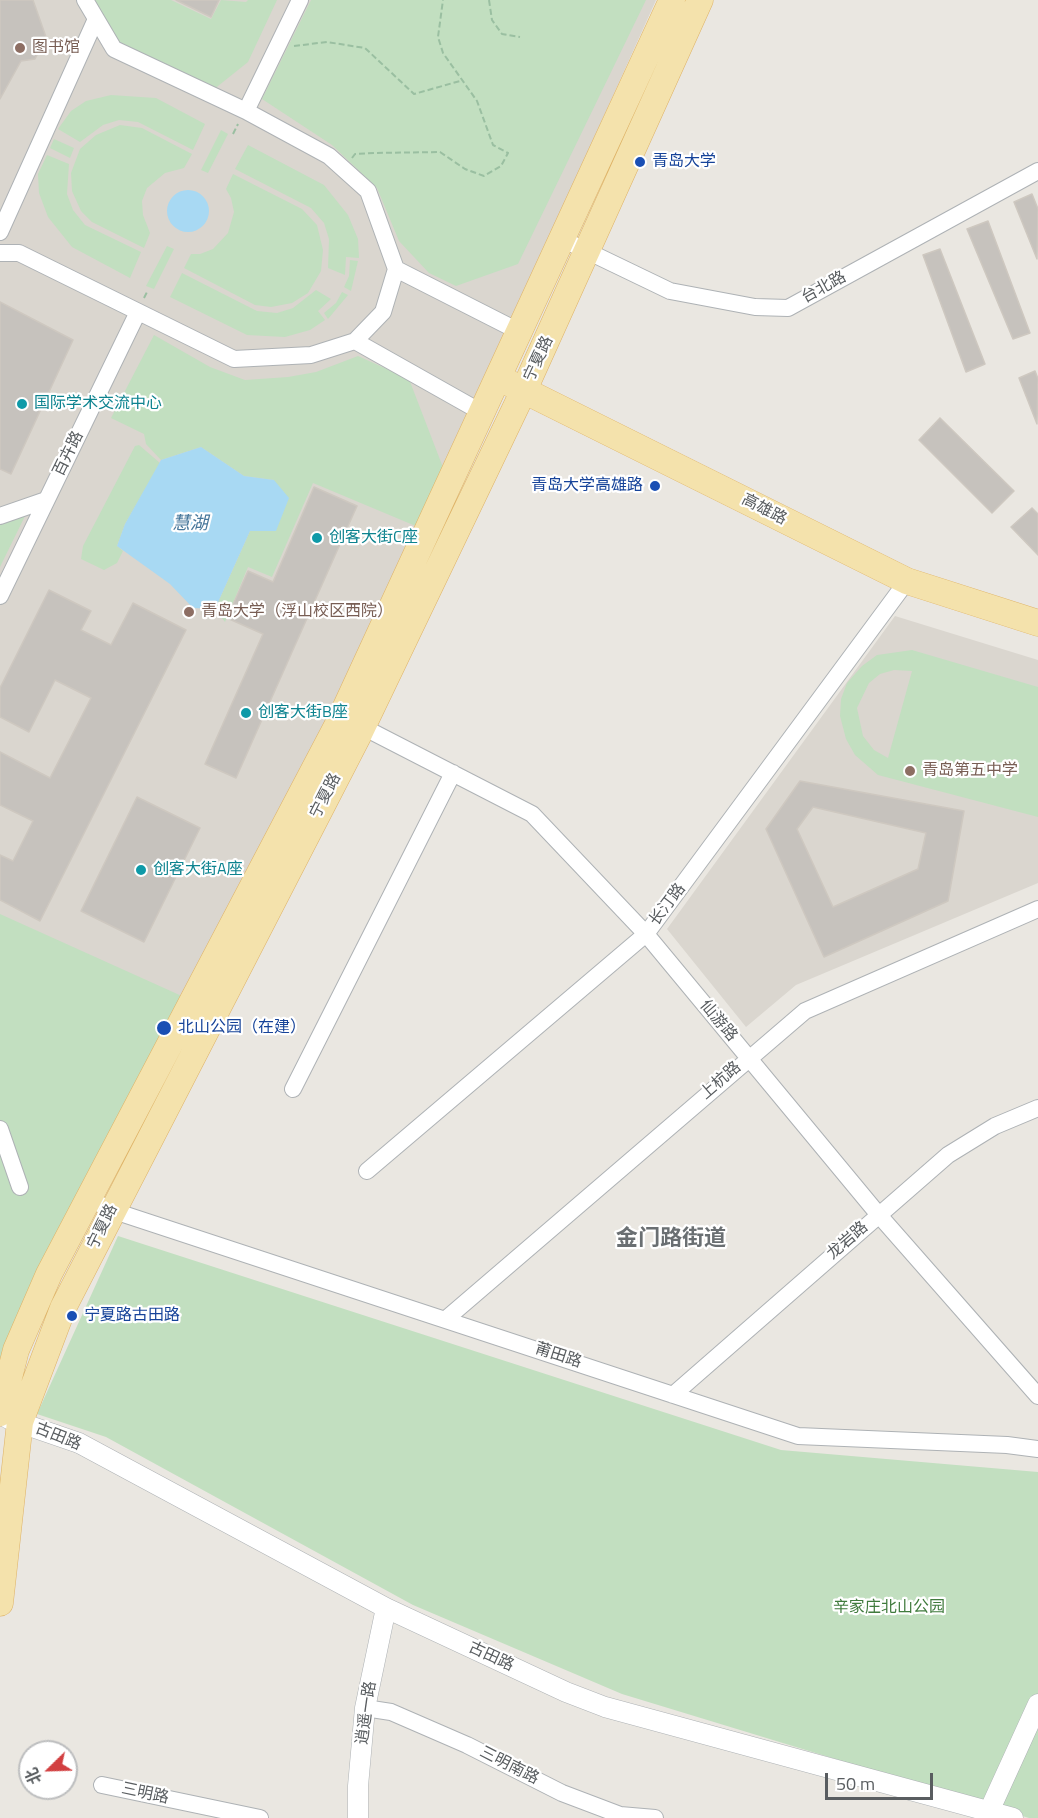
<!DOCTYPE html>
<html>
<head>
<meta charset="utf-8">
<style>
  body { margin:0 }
  #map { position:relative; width:1038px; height:1818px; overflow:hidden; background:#eae7e1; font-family:"Titillium Web","Noto Sans SC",sans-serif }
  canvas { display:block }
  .north { position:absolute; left:18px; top:1740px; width:60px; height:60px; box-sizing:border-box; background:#fff; border:2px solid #bdbebf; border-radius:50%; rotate:247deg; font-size:16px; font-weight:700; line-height:24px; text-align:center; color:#595d60 }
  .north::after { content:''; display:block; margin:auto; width:21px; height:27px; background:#d23f40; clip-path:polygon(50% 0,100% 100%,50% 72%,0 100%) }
  .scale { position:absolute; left:825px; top:1773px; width:108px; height:27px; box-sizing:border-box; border:3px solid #595d60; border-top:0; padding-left:8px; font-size:18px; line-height:21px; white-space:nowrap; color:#595d60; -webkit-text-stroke:4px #fff; paint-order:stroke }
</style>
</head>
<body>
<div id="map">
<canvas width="1038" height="1818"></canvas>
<div class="north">北</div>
<div class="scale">50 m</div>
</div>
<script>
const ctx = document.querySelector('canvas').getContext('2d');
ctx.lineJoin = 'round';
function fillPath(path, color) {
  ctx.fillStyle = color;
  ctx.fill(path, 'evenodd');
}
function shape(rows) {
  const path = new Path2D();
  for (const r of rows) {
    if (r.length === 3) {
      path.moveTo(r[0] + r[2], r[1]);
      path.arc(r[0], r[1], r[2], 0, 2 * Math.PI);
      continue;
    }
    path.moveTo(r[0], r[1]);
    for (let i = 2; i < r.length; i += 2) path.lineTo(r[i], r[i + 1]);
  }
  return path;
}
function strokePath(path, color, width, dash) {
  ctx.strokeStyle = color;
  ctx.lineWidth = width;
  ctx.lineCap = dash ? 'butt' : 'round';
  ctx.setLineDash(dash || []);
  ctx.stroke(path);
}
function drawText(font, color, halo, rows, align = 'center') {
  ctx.font = font + ' "Titillium Web","Noto Sans SC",sans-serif';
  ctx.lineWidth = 4.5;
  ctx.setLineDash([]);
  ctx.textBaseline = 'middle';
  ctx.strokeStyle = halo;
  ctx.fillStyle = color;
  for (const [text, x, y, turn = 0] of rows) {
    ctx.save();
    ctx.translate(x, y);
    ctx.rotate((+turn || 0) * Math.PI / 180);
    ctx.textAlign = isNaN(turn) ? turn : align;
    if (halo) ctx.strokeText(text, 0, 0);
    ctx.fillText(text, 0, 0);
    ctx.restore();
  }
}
const education = shape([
  [0,0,656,0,474,405,339,697,0,1366],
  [895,616,1038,660,1038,883,796,985,746,1027,667,929]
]);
const green = shape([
  [90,0,171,0,211,19,221,0,246,2,248,0,277,0,248,62,213,90,116,46],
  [311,0,646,0,518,264,456,286,429,273,399,241,377,188,332,145,262,99],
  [111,95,156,98,205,124,193,150,138,122,119,120,103,125,80,142,58,129,71,111,86,101],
  [120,125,142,128,192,154,184,168,165,173,147,188,142,201,143,215,150,233,144,248,92,222,81,211,72,191,71,173,80,149,96,135],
  [221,130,228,134,208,173,201,170],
  [54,139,74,148,70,158,50,148],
  [248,145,324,185,348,215,358,239,359,258,346,257,345,275,328,268,329,239,324,223,311,208,235,169],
  [47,155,69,164,67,194,73,210,85,225,141,252,130,278,72,247,48,217,39,193,38,174],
  [233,174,302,209,317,225,323,250,321,271,308,293,292,303,271,307,255,305,184,268,191,254,200,254,213,249,228,233,234,212,231,198,226,189],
  [167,246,174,249,154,289,146,286],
  [350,260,358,261,351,291,344,287,349,276],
  [182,273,257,311,277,313,293,308,316,290,331,299,318,311,325,320,310,330,285,337,247,335,170,297],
  [342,292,348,295,328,319,324,313,336,303],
  [154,335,210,367,245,380,288,377,316,372,358,356,409,379,444,470,418,527,313,483,272,577,248,567,225,622,215,609,250,531,276,531,274,480,244,476,201,447,161,460,146,444,144,434,111,418],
  [139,445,160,463,125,524,117,546,123,551,117,563,104,570,81,559,83,546,135,446],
  [25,516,0,567,0,525],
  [912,650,1038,687,1038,817,878,775,855,755,846,739,840,716,841,699,847,683,862,666,877,655],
  [894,670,912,671,888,758,874,750,863,736,857,708,869,683,880,674],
  [0,914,184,997,0,1366],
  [118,1236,781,1450,1038,1472,1038,1818,1029,1818,622,1694,413,1605,106,1437,37,1414]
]);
const water = shape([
  [188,211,21],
  [201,447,244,476,274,480,289,498,276,531,250,531,215,609,193,608,170,584,117,546,125,524,161,460]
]);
const building = shape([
  [0,0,33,0,46,37,35,59,21,61,0,99,0,0],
  [176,0,219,0,211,17,176,0],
  [1032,194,1038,209,1037,259,1014,202,1032,194],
  [988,221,1030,333,1013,339,967,229,988,221],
  [940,249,985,364,966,372,923,255,940,249],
  [0,302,73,340,11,474,0,469,0,302],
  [1035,371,1038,379,1037,424,1019,378,1035,371],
  [940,418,1014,491,992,513,919,440,940,418],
  [314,487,357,506,236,778,205,764,263,634,227,618,248,571,273,582,314,487],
  [1032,508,1038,514,1038,555,1011,527,1032,508],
  [49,590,91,611,81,630,111,645,133,603,186,630,40,921,0,900,0,855,13,861,33,821,0,805,0,752,50,778,91,698,55,680,29,732,0,717,0,688,49,590],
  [800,781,964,811,948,901,824,957,766,829,800,781],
  [813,807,926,833,918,869,833,907,797,829,813,807],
  [137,797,200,828,144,942,81,911,137,797]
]);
const path = shape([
  [489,0,492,20,502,34,520,37],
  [294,46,327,42,365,48,414,94,460,81],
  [233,134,238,124],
  [352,158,355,154,374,153,440,152,465,169,484,176,501,166,508,153,493,145,477,101,443,53,438,37,443,0],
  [144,298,148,290]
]);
const minor = shape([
  [85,0,114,49,246,111,329,156,368,191,396,269,520,332],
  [246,111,300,0],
  [0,232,96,19],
  [562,239,670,291,755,307,788,308,1038,171],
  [0,253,19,253,234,359,311,355,355,341,481,412],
  [355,341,383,312,396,269],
  [0,516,46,500],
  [0,596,138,312],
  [355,723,532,814,646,934,878,1214,1038,1396],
  [293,1089,453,773],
  [0,1129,20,1187],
  [367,1171,646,934,907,581],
  [90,1199,111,1210,798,1436,1007,1445,1038,1449],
  [446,1319,805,1011,1038,909],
  [673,1395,948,1155,995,1126,1038,1108],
  [365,1708,391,1712,467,1745,562,1793,620,1815,655,1818],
  [102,1785,260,1818]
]);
const tertiary = shape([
  [9,1419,79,1443,386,1608,566,1692,605,1707,1013,1818],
  [358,1818,358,1786,365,1708,386,1608],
  [986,1818,1038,1704]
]);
const primary = shape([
  [509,383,907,581,1038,623],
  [0,1413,16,1350,49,1274,338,724,672,0],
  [0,1603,20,1422,63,1308,359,734,524,390,700,0]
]);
const markers = [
  [20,48,6,"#8d6e63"],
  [640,162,6,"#1a4fb4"],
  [22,404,6,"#0f9aa8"],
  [655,486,6,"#1a4fb4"],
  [317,538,6,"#0f9aa8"],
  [189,612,6,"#8d6e63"],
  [246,713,6,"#0f9aa8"],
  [910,771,6,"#8d6e63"],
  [141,870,6,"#0f9aa8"],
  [164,1028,8,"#1a4fb4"],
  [72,1316,6,"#1a4fb4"]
];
const educationNames = [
  ["图书馆",32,48],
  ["青岛大学（浮山校区西院）",201,612],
  ["青岛第五中学",922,771]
];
const transitNames = [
  ["青岛大学",652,162],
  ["青岛大学高雄路",643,486,"right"],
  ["北山公园（在建）",178,1028],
  ["宁夏路古田路",84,1316]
];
const streetNames = [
  ["台北路",824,288,-29],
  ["宁夏路",539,359,-65],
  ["百卉路",69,454,-64],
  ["高雄路",764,510,27],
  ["宁夏路",326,796,-63],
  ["长汀路",668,905,-53],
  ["仙游路",718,1021,50],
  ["上杭路",721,1081,-41],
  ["宁夏路",103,1227,-64],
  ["龙岩路",848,1241,-41],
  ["莆田路",558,1356,18],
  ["古田路",58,1437,22],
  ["古田路",491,1657,25],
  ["逍遥一路",367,1713,-82],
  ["三明南路",509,1766,27],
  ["三明路",145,1794,12]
];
const cultureNames = [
  ["国际学术交流中心",34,404],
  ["创客大街C座",329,538],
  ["创客大街B座",258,713],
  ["创客大街A座",153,870]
];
const parkNames = [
  ["辛家庄北山公园",889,1608]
];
const waterNames = [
  ["慧湖",190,525]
];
const districtNames = [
  ["金门路街道",671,1240]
];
fillPath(education, '#dad6cf');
fillPath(green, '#c2dfc0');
fillPath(water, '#a8d9f3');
fillPath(building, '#c6c2bd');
strokePath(building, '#cec8c0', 1.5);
strokePath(minor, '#aeb2b5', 18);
strokePath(tertiary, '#aeb2b5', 21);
strokePath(primary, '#deb266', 27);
strokePath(path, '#9abfa1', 2, [6, 3]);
strokePath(minor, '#fff', 16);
strokePath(tertiary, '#fff', 20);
strokePath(primary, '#f4e2ac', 26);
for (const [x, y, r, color] of markers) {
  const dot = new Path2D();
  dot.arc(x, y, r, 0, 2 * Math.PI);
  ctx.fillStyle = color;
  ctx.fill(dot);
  strokePath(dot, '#fff', 2);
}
drawText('16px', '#785e54', '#fff', educationNames, 'left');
drawText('16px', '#164399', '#fff', transitNames, 'left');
drawText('16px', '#595d60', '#fff', streetNames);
drawText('16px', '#0d838f', '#fff', cultureNames, 'left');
drawText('16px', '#407b3d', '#fff', parkNames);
drawText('italic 18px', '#46769a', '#fff', waterNames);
drawText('bold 22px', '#6a6f72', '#fff', districtNames);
</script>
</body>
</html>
